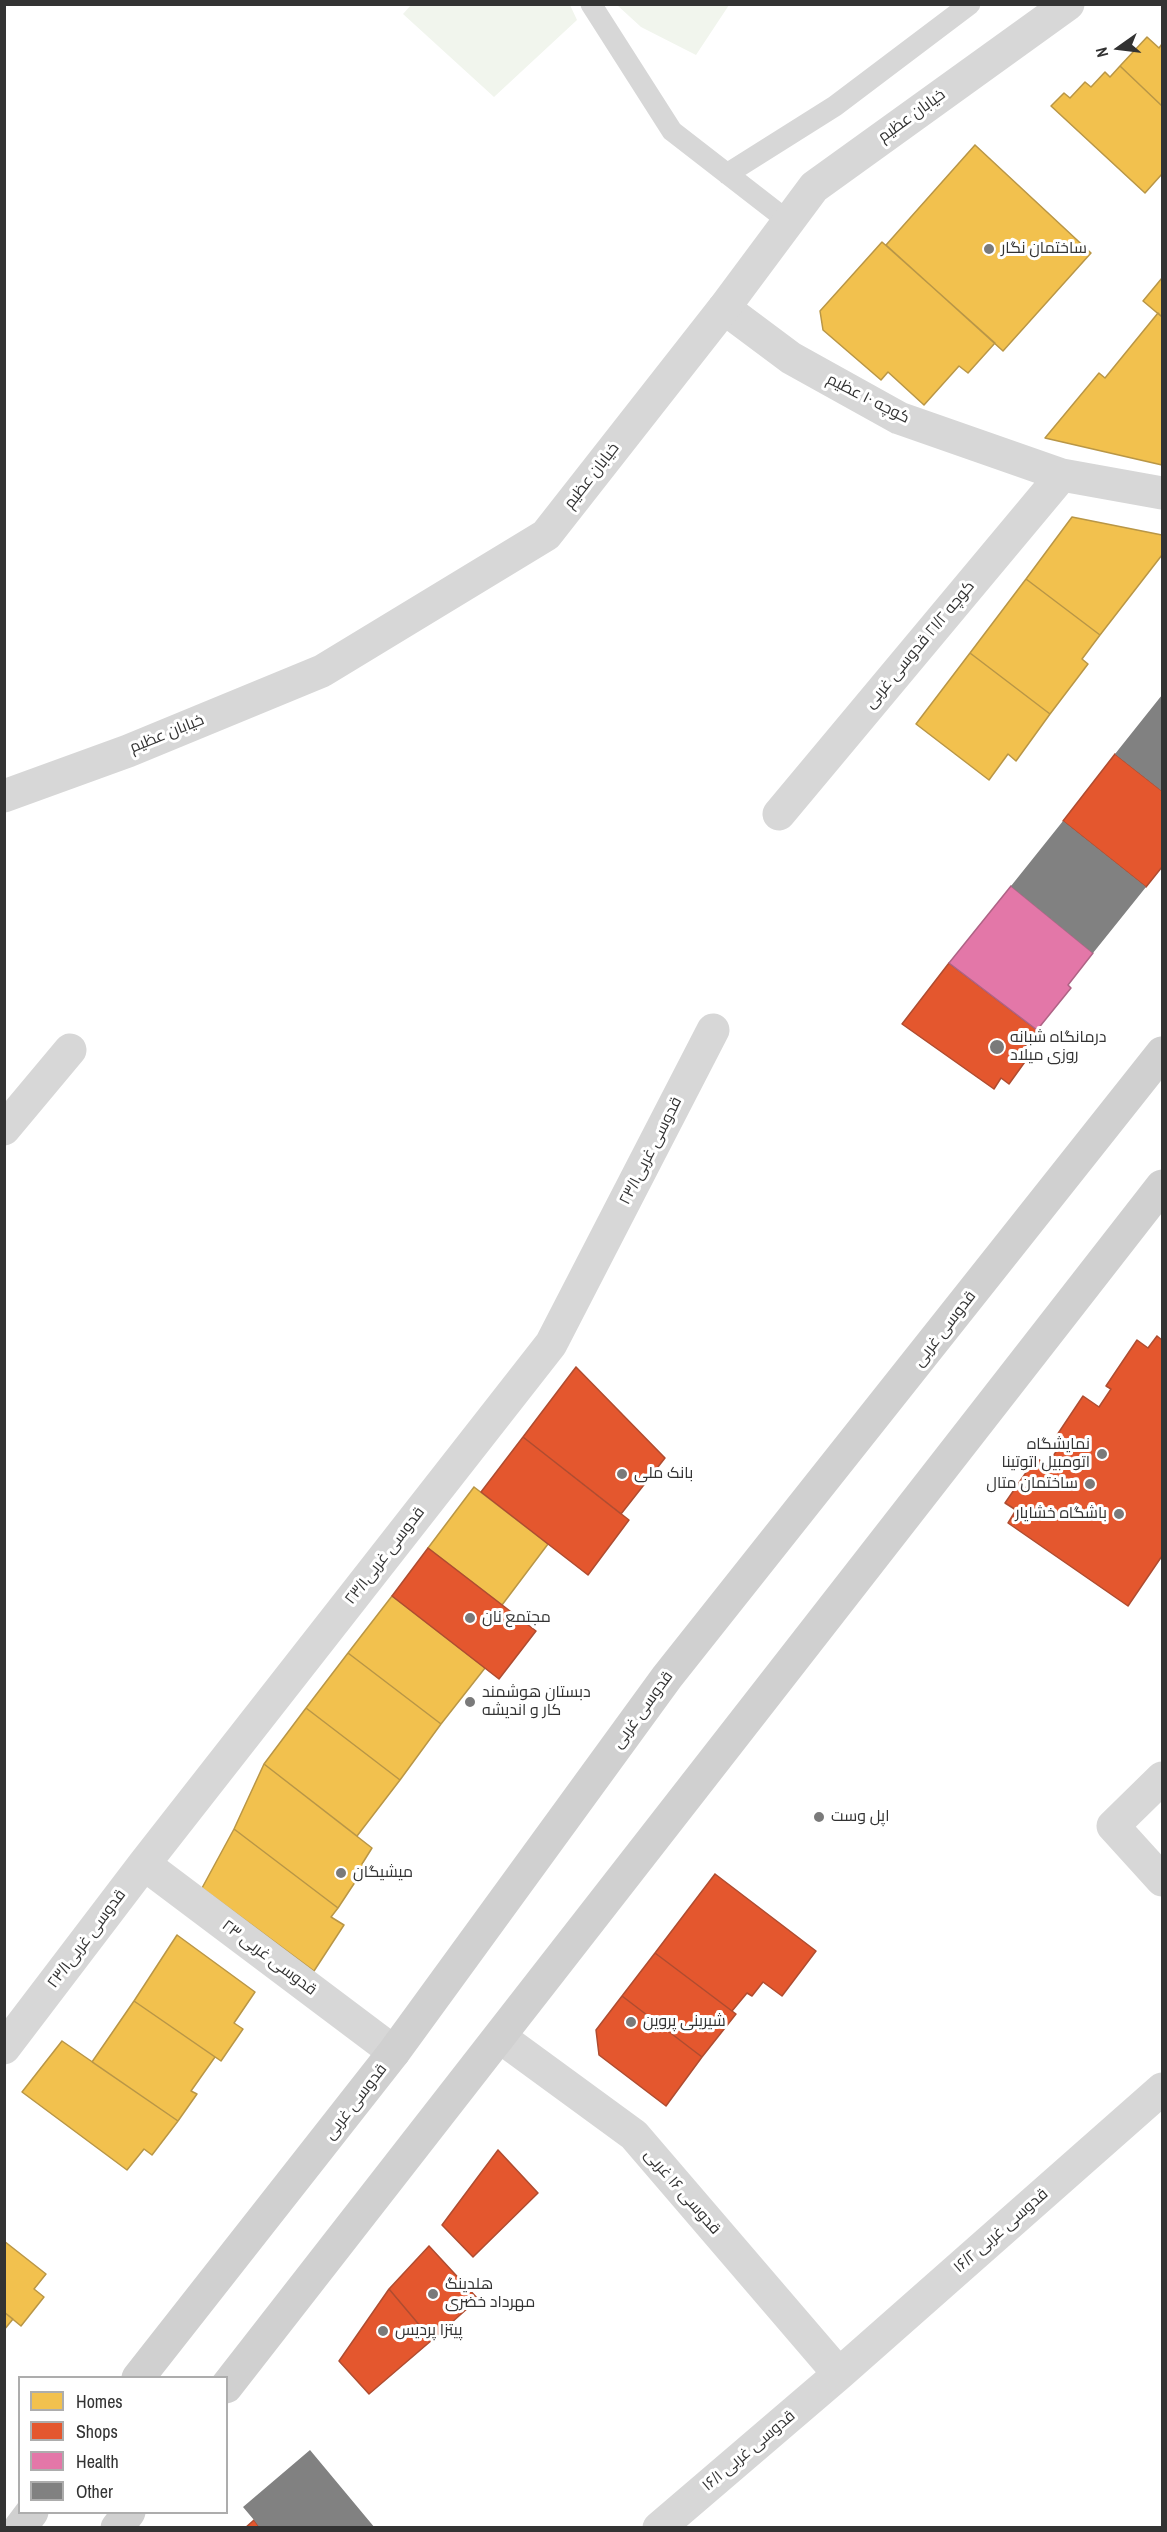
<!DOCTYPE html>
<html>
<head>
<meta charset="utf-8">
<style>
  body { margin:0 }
  #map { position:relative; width:1167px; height:2532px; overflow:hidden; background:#fff; font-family:"Archivo Narrow",sans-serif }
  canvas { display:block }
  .frame { position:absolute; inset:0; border:6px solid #333; pointer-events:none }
  .legend { position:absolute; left:18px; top:2376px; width:210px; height:138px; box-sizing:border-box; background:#fff; border:2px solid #adadad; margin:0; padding:8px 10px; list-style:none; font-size:18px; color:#333 }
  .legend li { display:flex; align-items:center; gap:12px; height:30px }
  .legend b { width:30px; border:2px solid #adadad }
  .north { position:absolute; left:1089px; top:18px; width:60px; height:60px; -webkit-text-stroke:4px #fff; paint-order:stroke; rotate:256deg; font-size:16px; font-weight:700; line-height:24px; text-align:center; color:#333 }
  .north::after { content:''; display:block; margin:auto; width:21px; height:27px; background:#333; clip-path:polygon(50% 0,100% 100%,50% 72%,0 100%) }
</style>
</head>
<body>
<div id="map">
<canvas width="1167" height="2532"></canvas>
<div class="frame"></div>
<ul class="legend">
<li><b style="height:16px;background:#f2c14e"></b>Homes</li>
<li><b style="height:16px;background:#e4572e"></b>Shops</li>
<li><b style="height:16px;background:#e377a8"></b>Health</li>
<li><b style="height:16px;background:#818181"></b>Other</li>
</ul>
<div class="north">N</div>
</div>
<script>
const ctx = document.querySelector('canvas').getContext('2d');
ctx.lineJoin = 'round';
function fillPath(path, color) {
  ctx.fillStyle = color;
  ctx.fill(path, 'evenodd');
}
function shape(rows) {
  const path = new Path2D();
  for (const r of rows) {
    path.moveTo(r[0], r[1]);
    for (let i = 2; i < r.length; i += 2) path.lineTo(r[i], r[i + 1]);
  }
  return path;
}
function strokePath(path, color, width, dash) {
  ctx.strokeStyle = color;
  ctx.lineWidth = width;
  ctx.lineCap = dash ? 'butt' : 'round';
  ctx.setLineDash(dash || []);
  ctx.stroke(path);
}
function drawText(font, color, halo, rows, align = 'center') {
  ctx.font = font + ' "Archivo Narrow",Cairo,sans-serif';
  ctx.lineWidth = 6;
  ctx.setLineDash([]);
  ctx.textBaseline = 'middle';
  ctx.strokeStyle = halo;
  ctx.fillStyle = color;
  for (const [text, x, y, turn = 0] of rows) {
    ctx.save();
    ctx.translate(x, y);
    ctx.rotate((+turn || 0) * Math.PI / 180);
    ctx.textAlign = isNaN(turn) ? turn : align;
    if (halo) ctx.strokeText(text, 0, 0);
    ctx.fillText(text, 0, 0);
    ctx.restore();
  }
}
const green = shape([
  [570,5,577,20,494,97,403,14,411,5],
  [617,5,729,5,696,55,641,27]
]);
const homes = shape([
  [1147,37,1159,48,1162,44,1162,106,1120,66,1147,37],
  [1120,66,1162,106,1162,174,1145,193,1051,106,1064,93,1070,98,1085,82,1091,87,1105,72,1110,77,1120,66],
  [975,145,1091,253,1003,351,886,245,975,145],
  [882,242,995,343,968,373,959,366,924,405,888,372,881,380,823,330,820,311,882,242],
  [1162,278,1162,317,1143,301,1162,278],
  [1158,313,1162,317,1162,465,1045,438,1099,373,1105,378,1158,313],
  [1072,517,1162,535,1162,555,1100,635,1026,579,1072,517],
  [1026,579,1100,635,1082,659,1088,664,1050,714,970,653,1026,579],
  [970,653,1050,714,1016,761,1008,754,989,780,916,724,970,653],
  [474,1487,548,1544,502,1605,428,1548,474,1487],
  [392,1596,485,1668,441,1724,348,1653,392,1596],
  [348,1653,441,1724,400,1780,306,1708,348,1653],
  [306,1708,400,1780,357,1836,264,1764,306,1708],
  [264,1764,372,1848,362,1864,365,1867,338,1908,234,1829,264,1764],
  [234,1829,338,1908,331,1917,344,1925,314,1971,202,1888,234,1829],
  [177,1935,255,1992,234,2023,243,2029,221,2061,134,2001,177,1935],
  [134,2001,215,2057,191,2091,197,2094,178,2121,92,2062,134,2001],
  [62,2041,178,2121,152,2155,144,2149,127,2170,22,2092,62,2041],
  [4,2241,46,2274,34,2289,44,2297,21,2326,4,2312,4,2241],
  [4,2312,13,2319,4,2330,4,2312]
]);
const shops = shape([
  [1115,754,1162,791,1162,867,1146,887,1063,821,1115,754],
  [949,963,1037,1030,1020,1053,1027,1059,1009,1084,1001,1078,994,1089,902,1024,949,963],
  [1157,1336,1162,1340,1162,1556,1128,1606,1008,1523,1016,1510,1005,1503,1036,1458,1047,1465,1064,1440,1057,1435,1083,1396,1099,1407,1111,1389,1106,1386,1137,1340,1148,1348,1157,1336],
  [576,1367,665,1458,621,1514,523,1437,576,1367],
  [523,1437,629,1520,588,1575,481,1492,523,1437],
  [428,1548,536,1631,499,1679,392,1596,428,1548],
  [715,1874,816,1951,782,1996,763,1982,752,1996,747,1993,732,2011,655,1953,715,1874],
  [655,1953,736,2014,702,2057,622,1996,655,1953],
  [622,1996,702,2057,666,2106,599,2055,596,2030,622,1996],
  [498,2150,538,2193,473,2257,442,2225,498,2150],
  [429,2246,478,2299,432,2340,389,2289,429,2246],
  [389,2289,432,2340,369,2394,339,2361,389,2289],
  [254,2520,260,2528,245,2528,254,2520]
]);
const health = shape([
  [1011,886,1093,953,1068,985,1071,988,1037,1030,949,963,1011,886]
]);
const building = shape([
  [1162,695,1162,791,1115,754],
  [1063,821,1146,887,1093,953,1011,886],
  [310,2450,375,2528,260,2528,254,2520,243,2507]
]);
const service = shape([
  [591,4,672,131,788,221],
  [727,174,835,106,970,4]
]);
const minor = shape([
  [724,308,791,358,899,418,1062,475,1162,493],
  [779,814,1062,475],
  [4,1129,70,1050],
  [1162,1778,1113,1826,1162,1880],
  [144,1864,394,2052],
  [500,2037,634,2135,839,2374],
  [4,2048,144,1864,551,1344,713,1030],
  [659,2528,839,2374,1162,2089]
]);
const tertiary = shape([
  [4,796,128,751,322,671,546,535,724,308,814,187,1068,4]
]);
const secondary = shape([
  [138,2378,394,2052,667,1677,1162,1053],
  [226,2387,1162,1186],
  [20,2528,32,2512],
  [117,2528,129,2512]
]);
const markers = [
  [989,249,6,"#7a7a7a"],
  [997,1047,8,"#7a7a7a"],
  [1102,1454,6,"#7a7a7a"],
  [622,1474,6,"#7a7a7a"],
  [1090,1484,6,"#7a7a7a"],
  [1119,1514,6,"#7a7a7a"],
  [470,1618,6,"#7a7a7a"],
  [470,1702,6,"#7a7a7a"],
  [819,1817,6,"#7a7a7a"],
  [341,1873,6,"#7a7a7a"],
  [631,2022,6,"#7a7a7a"],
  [433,2294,6,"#7a7a7a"],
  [383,2331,6,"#7a7a7a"]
];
const streetNames = [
  ["خیابان عظیم",912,116,-36],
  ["کوچه ۱۰ عظیم",868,399,27],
  ["خیابان عظیم",592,476,-52],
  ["کوچه ۲۱/۲ قدوسی غربی",920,645,-50],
  ["خیابان عظیم",167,734,-22],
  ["قدوسی غربی۲۳/۱",651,1151,-63],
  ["قدوسی غربی",945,1329,-52],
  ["قدوسی غربی۲۳/۱",385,1556,-52],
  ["قدوسی غربی",643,1710,-54],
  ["قدوسی غربی۲۳/۱",87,1939,-53],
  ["۲۳ قدوسی غربی",269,1958,37],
  ["قدوسی غربی",356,2102,-52],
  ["قدوسی ۱۶ غربی",682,2192,49],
  ["۱۶/۲ قدوسی غربی",1001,2231,-41],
  ["۱۶/۱ قدوسی غربی",749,2451,-40]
];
const poiNames = [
  ["ساختمان نگار",1001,249],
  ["درمانگاه شبانه",1010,1038],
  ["روزی میلاد",1010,1056],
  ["نمایشگاه",1090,1445,"right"],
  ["اتومبیل اتوتینا",1090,1463,"right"],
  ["بانک ملی",634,1474],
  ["ساختمان متال",1078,1484,"right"],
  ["باشگاه خشایار",1107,1514,"right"],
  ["مجتمع نان",482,1618],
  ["دبستان هوشمند",482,1693],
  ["کار و اندیشه",482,1711],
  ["اپل وست",831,1817],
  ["میشیگان",353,1873],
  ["شیرینی پروین",643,2022],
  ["هلدینگ",445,2285],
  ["مهرداد خضری",445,2303],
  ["پیتزا پردیس",395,2331]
];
fillPath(green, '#f1f5ed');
fillPath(homes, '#f2c14e');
strokePath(homes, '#b99646', 1.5);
fillPath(shops, '#e4572e');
strokePath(shops, '#af4c30', 1.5);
fillPath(health, '#e377a8');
strokePath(health, '#ae6385', 1.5);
fillPath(building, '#818181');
strokePath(service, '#d7d7d7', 21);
strokePath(minor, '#d7d7d7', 33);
strokePath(tertiary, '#d7d7d7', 33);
strokePath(secondary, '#d0d0d0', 33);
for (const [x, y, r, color] of markers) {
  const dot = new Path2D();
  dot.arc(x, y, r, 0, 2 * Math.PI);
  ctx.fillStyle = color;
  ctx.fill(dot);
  strokePath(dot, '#fff', 2);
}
drawText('16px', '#333', '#fff', streetNames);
drawText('16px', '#333', '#fff', poiNames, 'left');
</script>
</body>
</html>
